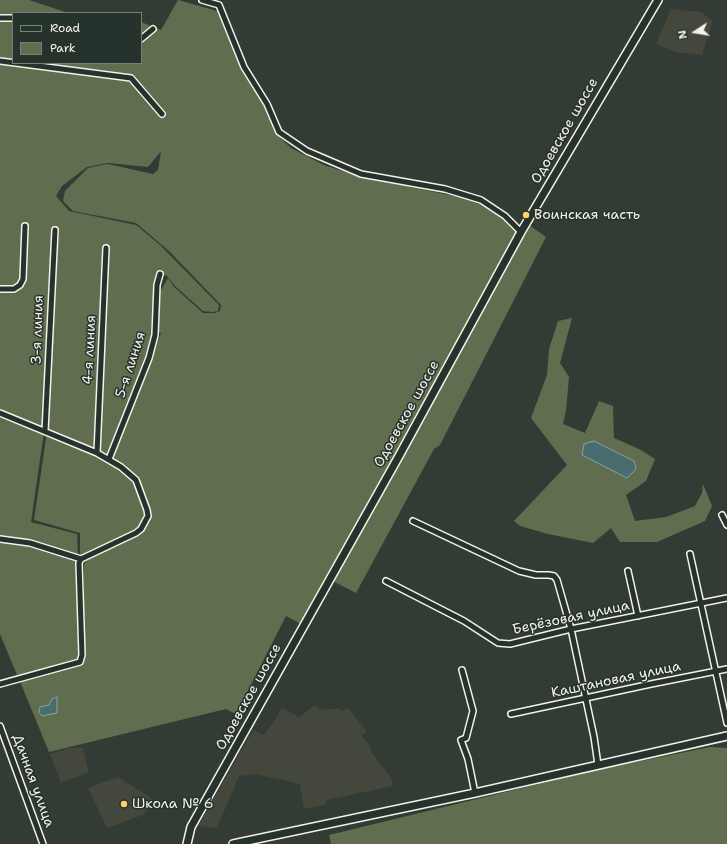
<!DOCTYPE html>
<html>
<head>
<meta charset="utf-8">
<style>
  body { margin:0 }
  #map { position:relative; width:727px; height:844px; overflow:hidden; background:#333c34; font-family:"Shantell Sans",sans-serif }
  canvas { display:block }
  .legend { position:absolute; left:12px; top:12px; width:130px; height:52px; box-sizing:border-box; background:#26332d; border:1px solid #787f78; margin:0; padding:5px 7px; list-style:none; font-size:12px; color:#f4f1e8 }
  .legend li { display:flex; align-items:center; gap:8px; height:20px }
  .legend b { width:20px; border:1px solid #787f78 }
  .north { position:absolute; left:675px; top:12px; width:40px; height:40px; -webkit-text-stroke:3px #26332d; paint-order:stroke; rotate:258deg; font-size:11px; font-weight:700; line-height:16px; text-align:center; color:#f4f1e8 }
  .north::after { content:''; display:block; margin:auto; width:14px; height:18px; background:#f4f1e8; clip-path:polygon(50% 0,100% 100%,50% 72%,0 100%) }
</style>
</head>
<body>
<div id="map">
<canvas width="727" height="844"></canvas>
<ul class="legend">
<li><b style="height:5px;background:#26332d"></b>Road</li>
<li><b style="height:11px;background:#606d4e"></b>Park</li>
</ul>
<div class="north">N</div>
</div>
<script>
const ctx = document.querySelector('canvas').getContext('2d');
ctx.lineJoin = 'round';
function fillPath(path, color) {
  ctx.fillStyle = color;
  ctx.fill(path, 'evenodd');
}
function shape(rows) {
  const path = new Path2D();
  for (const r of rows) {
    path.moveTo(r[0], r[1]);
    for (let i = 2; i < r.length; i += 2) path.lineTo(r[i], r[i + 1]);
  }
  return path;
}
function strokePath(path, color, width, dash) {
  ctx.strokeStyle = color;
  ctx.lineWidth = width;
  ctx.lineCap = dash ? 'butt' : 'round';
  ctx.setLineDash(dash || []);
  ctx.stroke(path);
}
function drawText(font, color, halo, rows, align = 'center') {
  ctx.font = font + ' "Shantell Sans",sans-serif';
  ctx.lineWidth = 3;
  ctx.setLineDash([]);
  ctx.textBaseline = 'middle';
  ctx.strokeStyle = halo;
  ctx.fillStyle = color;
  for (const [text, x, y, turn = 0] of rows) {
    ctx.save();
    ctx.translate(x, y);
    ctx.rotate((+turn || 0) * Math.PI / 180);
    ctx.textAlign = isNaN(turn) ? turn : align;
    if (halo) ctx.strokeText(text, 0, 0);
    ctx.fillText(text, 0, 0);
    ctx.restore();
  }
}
const built = shape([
  [671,9,700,12,713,20,702,55,676,52,656,44],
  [315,705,321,710,340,708,341,711,348,708,367,732,361,735,369,744,372,753,392,779,393,786,327,800,326,805,304,809,300,784,255,774,239,776,217,828,198,826,253,730,264,735,270,726,272,725,282,707,299,717],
  [70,748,83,748,89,772,61,783,50,754],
  [118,777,156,801,143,815,107,828,88,788]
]);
const green = shape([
  [0,0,29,0,68,13,13,13,13,63,141,63,141,22,161,30,178,0,224,13,248,71,266,98,282,131,278,136,291,148,324,165,361,177,479,201,494,208,523,236,529,225,546,237,440,445,434,449,356,593,327,578,301,624,286,616,236,714,226,709,49,752,19,679,83,664,84,564,88,558,143,530,148,508,136,476,111,459,161,333,157,331,158,295,168,278,174,287,203,313,215,313,220,311,221,305,169,251,136,223,73,211,63,201,65,191,88,168,108,164,153,174,158,170,161,151,148,167,108,163,87,167,62,186,56,196,69,211,136,225,160,245,219,305,218,311,212,312,203,311,175,286,167,276,158,273,156,282,154,336,149,356,108,457,0,412],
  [572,318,560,363,569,377,566,411,563,424,585,433,599,401,613,406,614,438,639,449,655,459,646,481,626,495,635,521,666,517,695,506,702,493,703,484,712,506,705,521,657,542,620,542,611,528,593,543,548,534,520,526,514,521,567,465,531,418,547,375,549,349,558,321],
  [0,415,44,432,31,522,77,534,78,557,80,659,75,662,17,675,0,634],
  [47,432,99,456,129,476,135,483,147,516,138,531,80,556,80,533,34,520],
  [710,747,727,748,727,844,331,844,329,835,592,771]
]);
const water = shape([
  [594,441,634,461,636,469,627,478,582,455,584,444,594,441],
  [57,697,57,713,42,716,39,712,40,707,49,705,52,699,57,697]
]);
const minor = shape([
  [202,0,219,5,244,67,267,104,279,132,307,151,361,174,445,189,481,200,505,216,521,232],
  [0,18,13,18],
  [141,39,153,29],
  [0,61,131,78,162,114],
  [0,289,14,289,20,285,23,279,25,226],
  [0,413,97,453,121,467,136,480,147,510,148,516,141,529,136,533,81,559,79,563,82,655,80,662,0,684],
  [45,431,55,230],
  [97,453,106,248],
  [109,459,149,358,155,335,157,285,160,274],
  [722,515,727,525],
  [413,521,519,571,536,575,549,575,554,576,557,580,571,629,594,737,598,765],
  [0,539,30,543,81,559],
  [690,554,727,723],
  [628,571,638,616],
  [386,581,464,621,498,643,510,644,571,629,727,598],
  [462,670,473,711,466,738,461,740,468,759,475,793],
  [511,714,651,684,727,669],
  [0,726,43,844]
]);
const secondary = shape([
  [187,844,191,827,399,456,521,232,658,0],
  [233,844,475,793,727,736]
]);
const markers = [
  [526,215,4,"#ffd166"],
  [124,804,4,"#ffd166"]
];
const streetNames = [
  ["Одоевское шоссе",565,131,-60],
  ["3-я линия",38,330,-88],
  ["4-я линия",90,350,-87],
  ["5-я линия",131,365,-72],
  ["Одоевское шоссе",407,414,-61],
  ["Берёзовая улица",571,618,-12],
  ["Каштановая улица",616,680,-12],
  ["Одоевское шоссе",249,697,-61],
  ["Дачная улица",33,781,70]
];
const poiNames = [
  ["Воинская часть",534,215],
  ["Школа № 6",132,804]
];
fillPath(built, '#43473c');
fillPath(green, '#606d4e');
fillPath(water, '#496d6f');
strokePath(water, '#8da29f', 1);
strokePath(minor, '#f4f1e8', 8);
strokePath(secondary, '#f4f1e8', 10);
strokePath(minor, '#26332d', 5);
strokePath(secondary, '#26332d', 7);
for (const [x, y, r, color] of markers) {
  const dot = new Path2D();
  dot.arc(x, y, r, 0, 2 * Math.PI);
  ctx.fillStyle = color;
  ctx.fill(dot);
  strokePath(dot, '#26332d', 1.5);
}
drawText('14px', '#f4f1e8', '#26332d', streetNames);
drawText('14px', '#f4f1e8', '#26332d', poiNames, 'left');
</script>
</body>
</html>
